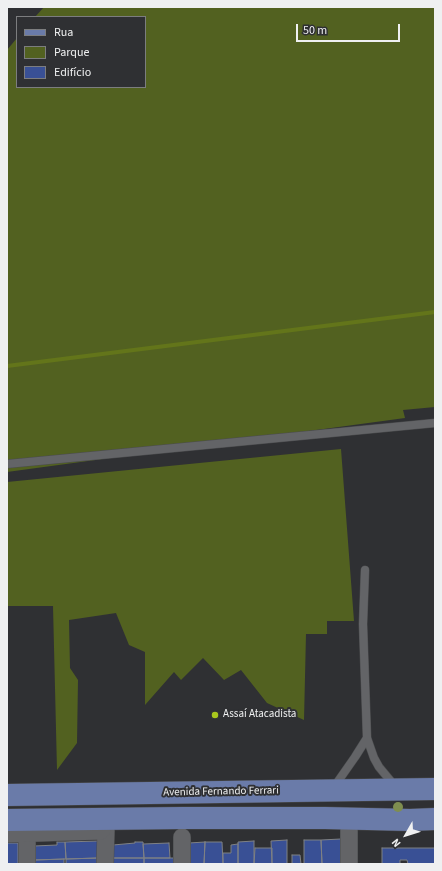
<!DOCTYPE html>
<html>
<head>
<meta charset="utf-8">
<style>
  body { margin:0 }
  #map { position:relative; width:442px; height:871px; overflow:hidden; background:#2f3033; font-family:"Source Sans 3",sans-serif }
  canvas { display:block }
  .frame { position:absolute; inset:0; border:8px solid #eff0f1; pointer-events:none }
  .legend { position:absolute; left:16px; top:16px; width:130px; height:72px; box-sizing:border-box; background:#2f3033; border:1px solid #7c7d7f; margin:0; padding:5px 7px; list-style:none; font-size:12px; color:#eff0f1 }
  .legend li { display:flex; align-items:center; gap:8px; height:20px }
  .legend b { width:20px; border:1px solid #7c7d7f }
  .north { position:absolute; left:386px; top:815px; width:40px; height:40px; -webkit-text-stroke:3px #2f3033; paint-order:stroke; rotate:231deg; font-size:11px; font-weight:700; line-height:16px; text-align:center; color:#eff0f1 }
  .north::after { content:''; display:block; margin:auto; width:14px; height:18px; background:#eff0f1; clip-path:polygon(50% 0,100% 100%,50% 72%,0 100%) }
  .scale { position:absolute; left:296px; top:24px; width:104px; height:18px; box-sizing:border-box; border:2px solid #eff0f1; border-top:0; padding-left:5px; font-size:12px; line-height:14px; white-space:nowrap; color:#eff0f1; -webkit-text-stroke:3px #2f3033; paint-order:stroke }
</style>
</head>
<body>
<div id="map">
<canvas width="442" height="871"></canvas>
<div class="frame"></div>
<ul class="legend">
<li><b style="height:5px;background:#6a7ba9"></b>Rua</li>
<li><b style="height:11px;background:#526120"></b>Parque</li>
<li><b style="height:11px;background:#395095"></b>Edifício</li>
</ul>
<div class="north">N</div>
<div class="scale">50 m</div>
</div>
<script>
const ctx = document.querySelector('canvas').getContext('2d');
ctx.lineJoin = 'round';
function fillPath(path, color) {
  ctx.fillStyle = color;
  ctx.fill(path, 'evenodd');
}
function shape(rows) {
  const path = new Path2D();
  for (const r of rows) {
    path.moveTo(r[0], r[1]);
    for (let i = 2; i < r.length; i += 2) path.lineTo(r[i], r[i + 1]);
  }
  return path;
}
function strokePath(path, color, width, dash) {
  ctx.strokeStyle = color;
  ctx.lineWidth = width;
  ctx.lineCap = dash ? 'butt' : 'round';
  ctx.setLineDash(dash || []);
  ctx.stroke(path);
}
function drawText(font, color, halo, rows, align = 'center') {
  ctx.font = font + ' "Source Sans 3",sans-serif';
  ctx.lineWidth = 4;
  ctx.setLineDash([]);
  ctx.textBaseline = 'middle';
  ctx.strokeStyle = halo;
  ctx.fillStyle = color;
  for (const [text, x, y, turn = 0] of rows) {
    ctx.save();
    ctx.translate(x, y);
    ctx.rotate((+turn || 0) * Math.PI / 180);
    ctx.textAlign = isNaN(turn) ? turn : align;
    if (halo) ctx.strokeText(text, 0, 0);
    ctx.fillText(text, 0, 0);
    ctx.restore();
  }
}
const green = shape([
  [44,7,435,7,435,407,403,410,405,418,7,472,7,50,17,38,17,87,145,87,145,17,35,17],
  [341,449,354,621,327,621,327,634,306,634,304,720,267,703,241,670,224,680,203,658,181,680,174,672,145,705,145,652,129,645,116,613,69,620,70,668,78,680,77,743,57,770,53,606,7,606,7,482]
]);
const stream = shape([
  [7,366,435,312]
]);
const building = shape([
  [341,839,341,864,322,864,321,840,341,839],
  [287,840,287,864,272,864,271,841,287,840],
  [304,840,321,840,322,864,304,864,304,840],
  [98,841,98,858,66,859,65,842,98,841],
  [254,841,254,864,238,864,238,842,254,841],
  [57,842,65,842,66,859,34,860,34,846,57,845,57,842],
  [135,842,143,842,144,858,113,858,113,845,135,843,135,842],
  [205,842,222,842,223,864,204,864,205,842],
  [205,842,204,864,189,864,189,843,205,842],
  [7,843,18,843,18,864,7,864,7,843],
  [169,843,170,858,144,858,143,844,169,843],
  [238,844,238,864,223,864,223,853,231,853,231,845,238,844],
  [255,848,272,848,272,864,254,864,255,848],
  [382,848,435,848,435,864,408,864,407,860,400,860,400,864,382,864,382,848],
  [292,855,300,855,301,864,292,864,292,855],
  [98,858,98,864,66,864,66,859,98,858],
  [113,858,144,858,144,864,113,864,113,858],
  [144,858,176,858,176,864,144,864,144,858],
  [64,859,64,864,34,864,34,860,64,859]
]);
const service = shape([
  [7,464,435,423],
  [365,570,363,624,367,738,374,758,379,767,394,785],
  [334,787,355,757,367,738]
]);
const minor = shape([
  [349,819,349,864],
  [27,831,27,864],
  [182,837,182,864],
  [105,864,106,829]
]);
const tertiary = shape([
  [7,832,100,829]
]);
const primary = shape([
  [7,795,435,789],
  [7,820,182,818,325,818,410,820,435,819]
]);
const trees = [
  [398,807]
];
const markers = [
  [215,715,4,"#a8c71d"]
];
const poiNames = [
  ["Assaí Atacadista",223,715]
];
const streetNames = [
  ["Avenida Fernando Ferrari",221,792,-1]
];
fillPath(green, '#526120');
strokePath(stream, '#63751a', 4);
fillPath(building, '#395095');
strokePath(building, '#7f8184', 1);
strokePath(service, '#4b4c4e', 9);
strokePath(minor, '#4b4c4e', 18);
strokePath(tertiary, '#4b4c4e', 22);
strokePath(primary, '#4b4c4e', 23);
strokePath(service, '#636467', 8);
strokePath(minor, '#636467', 17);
strokePath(tertiary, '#636467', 21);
strokePath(primary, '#6a7ba9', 22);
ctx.fillStyle = '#7f8e50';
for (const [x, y] of trees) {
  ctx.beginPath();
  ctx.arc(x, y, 5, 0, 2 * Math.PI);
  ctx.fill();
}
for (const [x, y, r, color] of markers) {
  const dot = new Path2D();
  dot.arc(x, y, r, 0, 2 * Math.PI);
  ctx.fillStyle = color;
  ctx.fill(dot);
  strokePath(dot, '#2f3033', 1.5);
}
drawText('11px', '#eff0f1', '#2f3033', poiNames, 'left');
drawText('11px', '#eff0f1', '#2f3033', streetNames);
</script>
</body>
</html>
